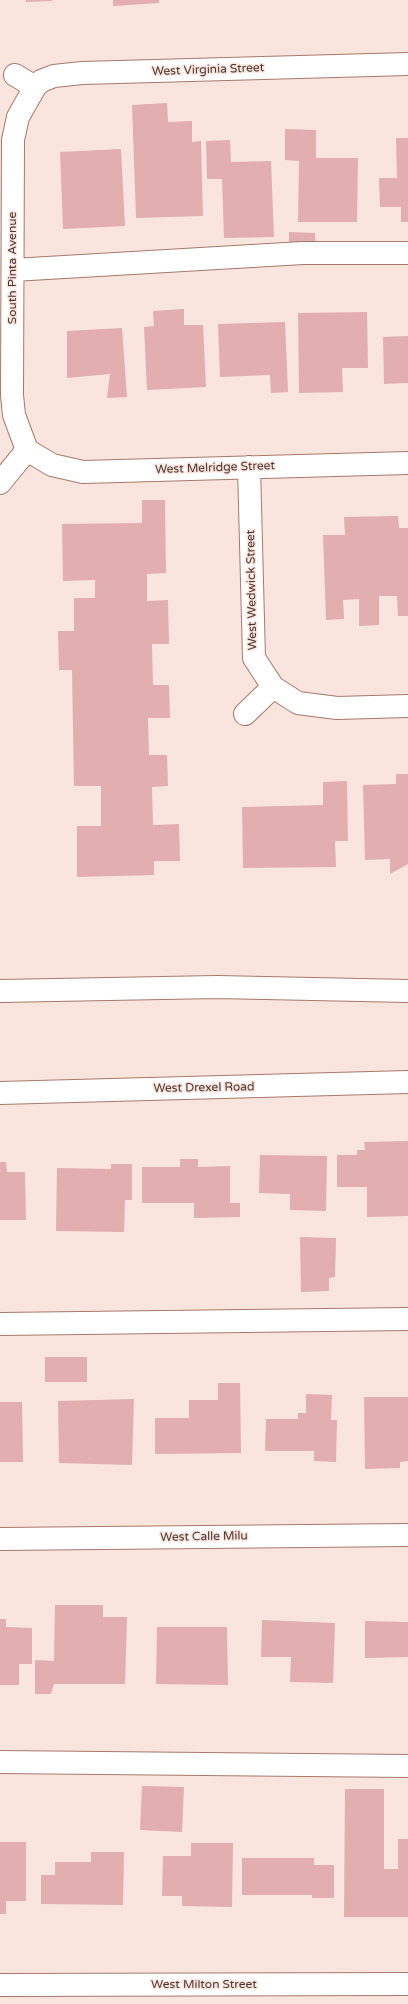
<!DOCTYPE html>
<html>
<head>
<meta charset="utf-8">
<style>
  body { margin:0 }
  canvas { display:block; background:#f9e4de }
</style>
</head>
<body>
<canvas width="408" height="2004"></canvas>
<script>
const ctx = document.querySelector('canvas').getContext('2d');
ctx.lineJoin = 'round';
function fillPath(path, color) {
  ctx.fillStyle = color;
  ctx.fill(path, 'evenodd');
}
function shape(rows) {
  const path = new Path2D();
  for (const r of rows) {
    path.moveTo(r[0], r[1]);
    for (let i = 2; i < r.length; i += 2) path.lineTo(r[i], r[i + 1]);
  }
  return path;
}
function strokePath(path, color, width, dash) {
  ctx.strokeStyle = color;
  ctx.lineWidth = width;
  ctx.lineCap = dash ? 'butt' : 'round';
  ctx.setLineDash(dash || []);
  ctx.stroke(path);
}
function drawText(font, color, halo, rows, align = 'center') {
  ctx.font = font + ' "Varela Round",sans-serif';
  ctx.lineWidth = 3;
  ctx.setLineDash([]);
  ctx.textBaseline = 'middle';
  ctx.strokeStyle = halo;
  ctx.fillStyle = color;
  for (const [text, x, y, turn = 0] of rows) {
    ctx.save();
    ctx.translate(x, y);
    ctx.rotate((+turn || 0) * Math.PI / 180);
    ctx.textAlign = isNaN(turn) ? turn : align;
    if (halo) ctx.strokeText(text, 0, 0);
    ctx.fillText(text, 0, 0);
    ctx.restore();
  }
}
const building = shape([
  [26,0,52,0,52,1,26,2],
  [113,0,159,0,159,3,113,6],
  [167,103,168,122,192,121,192,142,201,141,203,216,136,218,132,105],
  [285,129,316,130,316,158,358,158,357,222,298,222,299,161,285,160],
  [396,138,408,138,408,222,401,222,401,207,380,207,379,178,397,178],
  [230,140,231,162,271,161,274,237,224,238,222,179,207,179,206,141],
  [121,149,125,226,63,229,60,152],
  [289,232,315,233,316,248,289,249],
  [184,309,184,325,203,325,206,387,147,390,144,327,154,326,153,311],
  [367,312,368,368,342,368,343,392,299,393,298,313],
  [285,322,288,392,271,393,270,375,220,377,218,324],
  [122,328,127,397,107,398,110,374,67,378,67,331],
  [408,336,408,383,384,384,383,337],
  [142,500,165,500,166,573,147,574,147,601,168,600,169,644,152,644,153,685,169,685,170,718,148,718,149,755,167,755,168,786,152,787,153,825,179,824,180,861,154,861,154,875,77,877,77,826,101,826,101,786,74,786,72,670,59,670,58,631,74,631,74,598,95,598,95,580,63,581,62,524,142,523],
  [398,516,399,528,408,528,408,616,398,616,397,596,379,596,379,625,359,626,359,599,343,600,344,619,326,620,323,535,345,535,344,517],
  [396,774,408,774,408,864,390,874,390,859,365,860,363,785,396,784],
  [347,781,348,841,335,841,336,867,243,868,242,807,323,805,323,782],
  [408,1141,408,1216,367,1217,367,1187,337,1187,337,1155,357,1155,357,1150,365,1150,364,1142],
  [260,1155,327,1156,326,1211,290,1210,290,1194,259,1193],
  [180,1159,198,1159,198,1167,230,1166,230,1203,240,1203,240,1217,194,1218,194,1203,142,1203,142,1167,180,1167],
  [0,1162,6,1162,7,1172,25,1172,26,1220,0,1220],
  [111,1164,132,1164,132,1200,125,1200,124,1232,56,1231,57,1168,111,1169],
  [300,1237,336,1238,335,1277,329,1278,329,1291,301,1292],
  [45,1357,87,1357,87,1382,45,1382],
  [218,1383,240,1383,241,1453,155,1454,155,1418,189,1418,189,1400,218,1400],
  [306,1394,332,1395,331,1420,337,1420,336,1462,314,1461,314,1451,265,1451,266,1419,298,1419,298,1413,306,1413],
  [364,1397,408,1397,408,1461,400,1462,400,1468,365,1469],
  [134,1399,132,1465,59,1463,58,1401],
  [0,1402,22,1402,23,1462,0,1462],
  [55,1605,103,1605,103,1617,127,1617,125,1684,54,1684,51,1694,35,1694,35,1660,54,1661],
  [0,1619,6,1619,6,1627,32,1628,32,1664,19,1664,19,1685,0,1685],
  [262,1620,335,1623,333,1683,290,1682,291,1657,261,1657],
  [365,1621,408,1622,408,1657,365,1658],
  [157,1627,227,1627,228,1685,156,1684],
  [142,1786,184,1787,182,1832,140,1830],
  [345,1789,384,1789,384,1869,398,1869,398,1839,408,1839,408,1917,344,1917],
  [0,1842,26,1842,26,1901,6,1901,6,1914,0,1914],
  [191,1843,233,1843,232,1907,182,1906,182,1896,162,1896,163,1856,191,1856],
  [91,1852,124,1852,123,1905,41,1904,41,1875,55,1875,55,1862,91,1862],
  [242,1858,314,1858,314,1865,334,1865,334,1898,312,1898,312,1895,242,1895]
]);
const minor = shape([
  [15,75,35,87,41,81,54,76,82,73,408,64],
  [13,270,303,253,408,253],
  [27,450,52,465,83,472,408,463],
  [27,450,14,415,12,395,13,140,18,117,35,87],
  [249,467,254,658,273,687,298,703,337,708,408,706],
  [0,483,27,450],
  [245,714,273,687],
  [0,991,217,987,408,991],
  [0,1093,408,1082],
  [0,1324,408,1319],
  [0,1539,408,1535],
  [0,1762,408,1766],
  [0,1985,408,1984]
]);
const streetNames = [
  ["West Virginia Street",208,70,-2],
  ["South Pinta Avenue",13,268,-90],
  ["West Melridge Street",215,468,-2],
  ["West Wedwick Street",252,590,-91],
  ["West Drexel Road",204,1088,-1],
  ["West Calle Milu",204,1537,-1],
  ["West Milton Street",204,1985]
];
fillPath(building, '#e2aeaf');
strokePath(minor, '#a7796b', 24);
strokePath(minor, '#fff', 22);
drawText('12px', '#49352f', '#f9e4de', streetNames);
</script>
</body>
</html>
